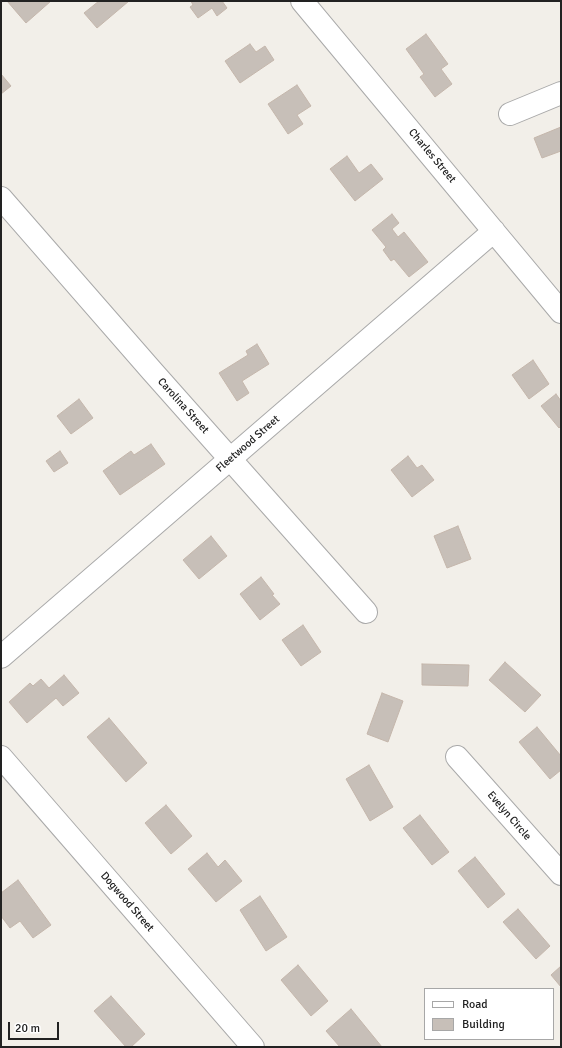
<!DOCTYPE html>
<html>
<head>
<meta charset="utf-8">
<style>
  body { margin:0 }
  #map { position:relative; width:562px; height:1048px; overflow:hidden; background:#f2efe9; font-family:Signika,sans-serif }
  canvas { display:block }
  .frame { position:absolute; inset:0; border:2px solid #222; pointer-events:none }
  .legend { position:absolute; left:424px; top:988px; width:130px; height:52px; box-sizing:border-box; background:#fff; border:1px solid #a7a7a7; margin:0; padding:5px 7px; list-style:none; font-size:12px; color:#222 }
  .legend li { display:flex; align-items:center; gap:8px; height:20px }
  .legend b { width:20px; border:1px solid #a7a7a7 }
  .scale { position:absolute; left:8px; top:1022px; width:51px; height:18px; box-sizing:border-box; border:2px solid #222; border-top:0; padding-left:5px; font-size:12px; line-height:14px; white-space:nowrap; color:#222; -webkit-text-stroke:3px #fff; paint-order:stroke }
</style>
</head>
<body>
<div id="map">
<canvas width="562" height="1048"></canvas>
<div class="frame"></div>
<ul class="legend">
<li><b style="height:5px;background:#fff"></b>Road</li>
<li><b style="height:11px;background:#c7bfb8"></b>Building</li>
</ul>
<div class="scale">20 m</div>
</div>
<script>
const ctx = document.querySelector('canvas').getContext('2d');
ctx.lineJoin = 'round';
function fillPath(path, color) {
  ctx.fillStyle = color;
  ctx.fill(path, 'evenodd');
}
function shape(rows) {
  const path = new Path2D();
  for (const r of rows) {
    path.moveTo(r[0], r[1]);
    for (let i = 2; i < r.length; i += 2) path.lineTo(r[i], r[i + 1]);
  }
  return path;
}
function strokePath(path, color, width, dash) {
  ctx.strokeStyle = color;
  ctx.lineWidth = width;
  ctx.lineCap = dash ? 'butt' : 'round';
  ctx.setLineDash(dash || []);
  ctx.stroke(path);
}
function drawText(font, color, halo, rows, align = 'center') {
  ctx.font = font + ' Signika,sans-serif';
  ctx.lineWidth = 3;
  ctx.setLineDash([]);
  ctx.textBaseline = 'middle';
  ctx.strokeStyle = halo;
  ctx.fillStyle = color;
  for (const [text, x, y, turn = 0] of rows) {
    ctx.save();
    ctx.translate(x, y);
    ctx.rotate((+turn || 0) * Math.PI / 180);
    ctx.textAlign = isNaN(turn) ? turn : align;
    if (halo) ctx.strokeText(text, 0, 0);
    ctx.fillText(text, 0, 0);
    ctx.restore();
  }
}
const building = shape([
  [7,1,51,1,26,23,7,1],
  [99,1,129,1,97,28,84,13,99,1],
  [191,1,222,1,227,8,217,16,212,8,198,18,190,7,193,5,191,1],
  [426,34,448,64,441,69,452,84,435,97,420,77,424,74,406,49,426,34],
  [250,44,256,52,265,46,274,60,240,83,225,61,250,44],
  [1,74,11,86,1,94,1,74],
  [297,85,311,106,297,115,303,124,288,134,268,104,297,85],
  [561,127,561,151,542,158,534,138,561,127],
  [347,156,359,173,371,164,383,179,355,201,330,169,347,156],
  [392,214,399,223,392,229,398,237,404,232,428,262,409,277,394,259,391,261,383,250,386,247,372,230,392,214],
  [257,344,269,364,242,381,249,393,237,401,219,373,248,355,246,351,257,344],
  [533,360,549,384,529,399,512,375,533,360],
  [556,394,561,401,561,426,559,428,541,406,556,394],
  [79,399,93,418,71,434,57,416,79,399],
  [151,444,165,464,120,495,103,471,131,451,134,455,151,444],
  [60,451,68,463,54,472,46,461,60,451],
  [408,456,417,468,422,465,434,480,412,497,391,470,408,456],
  [458,526,471,559,447,568,434,536,458,526],
  [211,536,227,556,199,579,183,560,211,536],
  [261,577,274,594,272,595,280,604,260,620,240,594,261,577],
  [303,625,321,652,301,666,282,640,303,625],
  [505,662,541,695,525,712,489,680,505,662],
  [422,664,469,665,468,686,422,685,422,664],
  [64,675,79,693,63,706,56,698,27,723,9,702,30,683,33,686,41,679,49,688,64,675],
  [382,693,403,701,388,742,367,734,382,693],
  [109,718,147,763,126,782,87,737,109,718],
  [537,727,561,756,561,770,550,779,519,742,537,727],
  [369,765,393,807,370,821,346,779,369,765],
  [166,805,192,836,171,854,145,823,166,805],
  [420,815,449,852,432,865,403,828,420,815],
  [207,853,218,867,225,860,242,881,216,902,188,869,207,853],
  [475,857,505,894,488,908,458,871,475,857],
  [18,880,51,925,33,938,20,921,10,928,1,916,1,893,18,880],
  [260,896,287,937,266,951,240,910,260,896],
  [518,909,550,946,536,959,503,922,518,909],
  [298,965,328,1001,311,1016,281,980,298,965],
  [561,966,561,987,551,975,561,966],
  [111,996,145,1034,131,1047,126,1047,94,1011,111,996],
  [351,1009,382,1047,340,1047,326,1031,351,1009]
]);
const minor = shape([
  [302,1,561,312],
  [510,114,561,93],
  [1,198,152,371,366,612],
  [1,657,494,231],
  [1,757,253,1047],
  [457,757,482,785,561,874]
]);
const streetNames = [
  ["Charles Street",432,156,50],
  ["Carolina Street",183,406,48],
  ["Fleetwood Street",248,444,-41],
  ["Evelyn Circle",509,816,49],
  ["Dogwood Street",127,902,49]
];
fillPath(building, '#c7bfb8');
strokePath(building, '#c4b6ab', 1);
strokePath(minor, '#a9a9a9', 24);
strokePath(minor, '#fff', 22);
drawText('11px', '#222', '#fff', streetNames);
</script>
</body>
</html>
